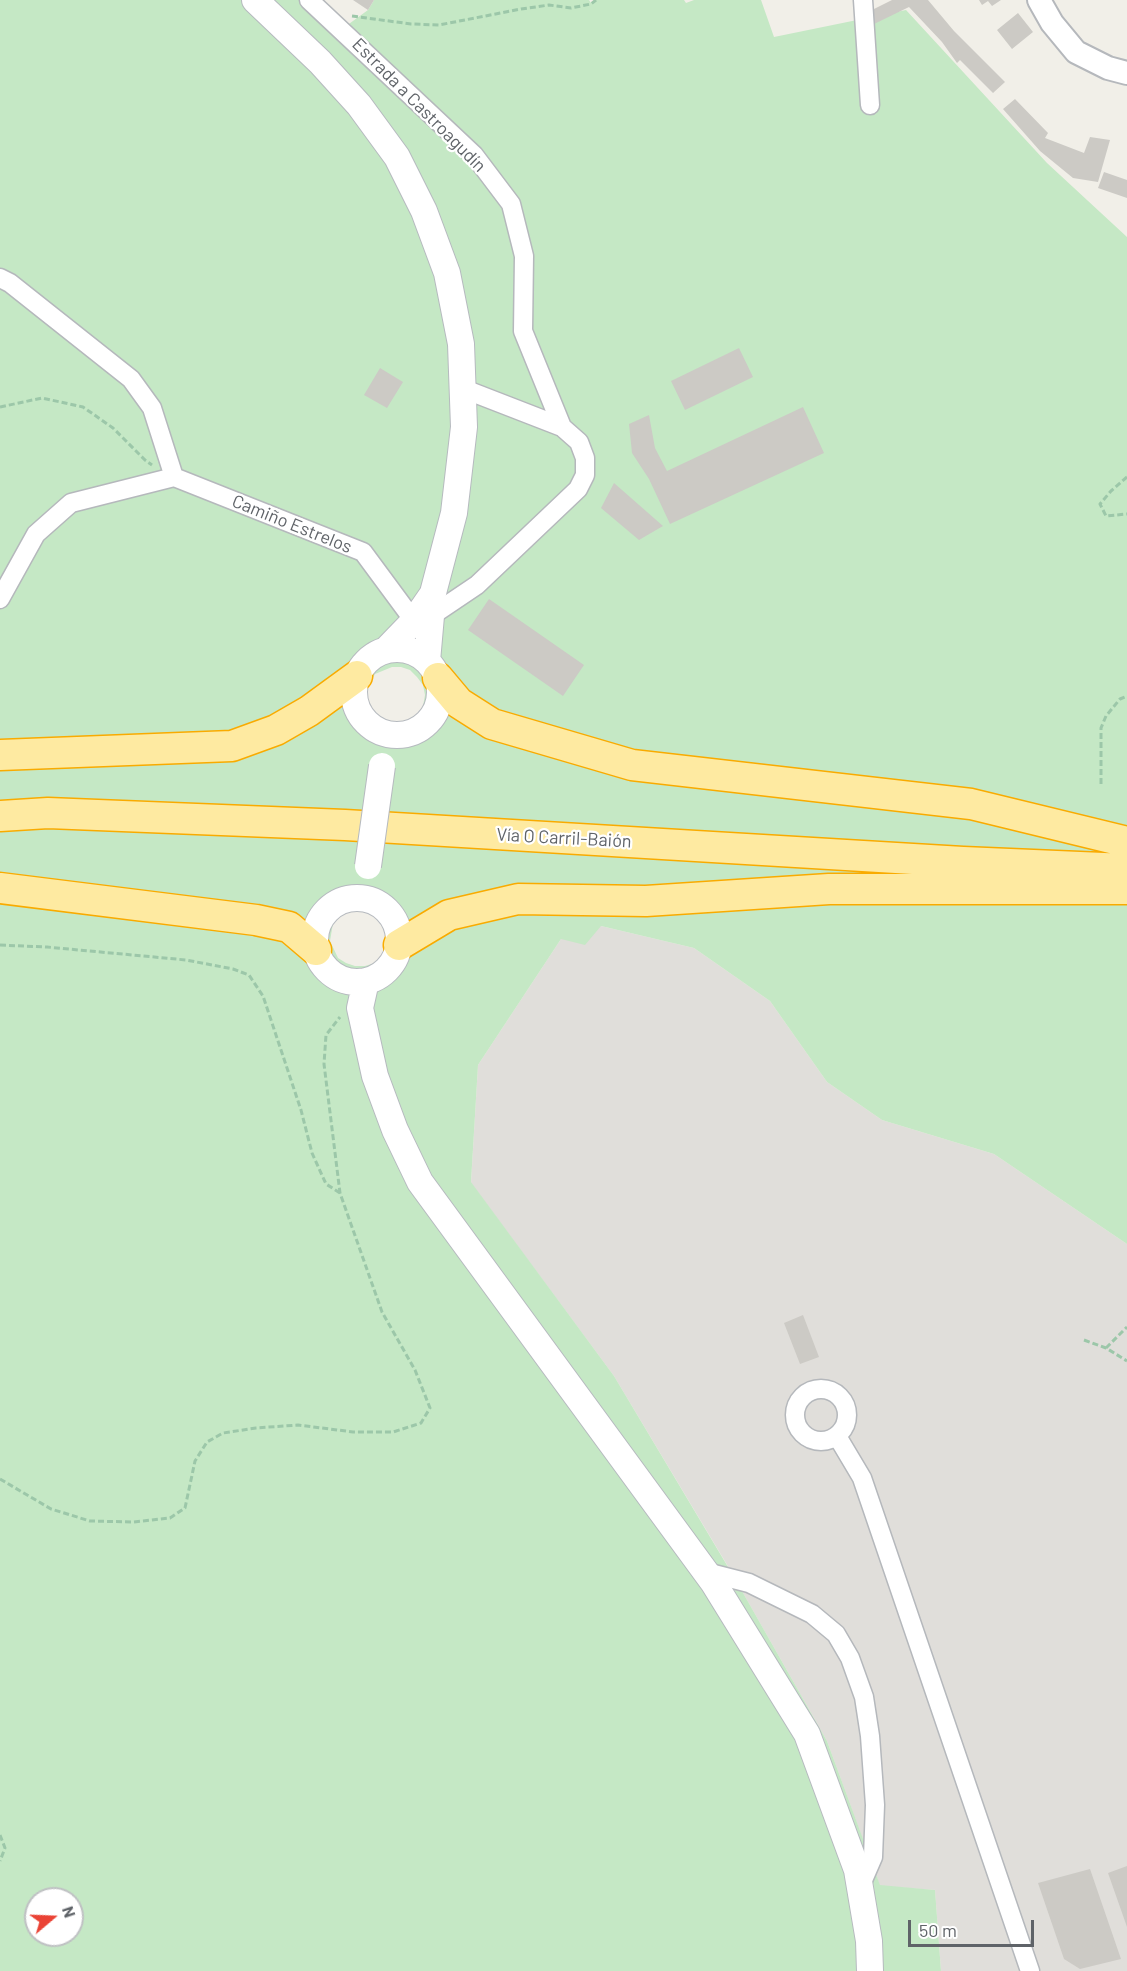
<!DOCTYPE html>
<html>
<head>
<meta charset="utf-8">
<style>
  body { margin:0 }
  #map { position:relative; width:1127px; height:1971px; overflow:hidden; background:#f1efe8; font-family:Barlow,sans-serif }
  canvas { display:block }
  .north { position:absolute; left:24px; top:1887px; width:60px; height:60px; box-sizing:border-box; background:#fff; border:2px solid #bfc1c3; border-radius:50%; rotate:71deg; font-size:16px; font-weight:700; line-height:24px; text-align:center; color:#5f6368 }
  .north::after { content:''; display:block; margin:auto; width:21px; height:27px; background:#ea4335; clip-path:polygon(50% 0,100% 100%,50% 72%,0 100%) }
  .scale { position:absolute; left:908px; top:1920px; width:126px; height:27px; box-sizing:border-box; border:3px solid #5f6368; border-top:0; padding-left:8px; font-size:18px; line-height:21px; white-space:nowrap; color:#5f6368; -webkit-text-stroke:4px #fff; paint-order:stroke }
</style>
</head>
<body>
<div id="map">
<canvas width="1127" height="1971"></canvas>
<div class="north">N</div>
<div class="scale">50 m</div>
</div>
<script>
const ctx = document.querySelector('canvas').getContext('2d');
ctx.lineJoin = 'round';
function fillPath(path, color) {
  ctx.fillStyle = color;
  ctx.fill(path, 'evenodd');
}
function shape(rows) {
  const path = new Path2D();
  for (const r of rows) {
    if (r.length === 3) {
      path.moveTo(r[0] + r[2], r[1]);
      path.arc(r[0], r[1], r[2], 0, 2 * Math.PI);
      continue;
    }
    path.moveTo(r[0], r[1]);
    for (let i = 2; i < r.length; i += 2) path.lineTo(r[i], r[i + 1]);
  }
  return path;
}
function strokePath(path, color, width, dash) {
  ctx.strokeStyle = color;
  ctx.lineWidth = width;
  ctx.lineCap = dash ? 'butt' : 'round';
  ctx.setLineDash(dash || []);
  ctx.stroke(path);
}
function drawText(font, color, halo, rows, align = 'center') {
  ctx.font = font + ' Barlow,sans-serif';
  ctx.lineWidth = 4.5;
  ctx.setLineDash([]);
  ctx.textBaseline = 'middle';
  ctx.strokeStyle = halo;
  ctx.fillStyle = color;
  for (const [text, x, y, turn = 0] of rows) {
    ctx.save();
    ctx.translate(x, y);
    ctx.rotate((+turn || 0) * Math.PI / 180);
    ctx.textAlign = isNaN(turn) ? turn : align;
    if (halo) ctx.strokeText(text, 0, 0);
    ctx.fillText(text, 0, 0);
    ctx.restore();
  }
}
const industrial = shape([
  [601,926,694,948,770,1001,827,1082,882,1120,994,1154,1127,1244,1127,1971,941,1971,935,1890,880,1886,827,1741,726,1563,614,1376,471,1183,478,1065,561,939]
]);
const green = shape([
  [0,0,309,0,342,29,368,10,374,0,589,0,591,3,596,0,684,0,686,3,694,0,761,0,774,37,906,10,1047,163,1127,237,1127,1244,994,1154,882,1120,827,1082,770,1001,694,948,601,926,585,945,561,939,478,1065,471,1182,614,1376,734,1577,827,1741,880,1885,935,1890,941,1971,0,1971],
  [392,667,401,667,410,670,417,677,423,685,425,695,423,706,418,714,411,721,401,725,391,725,381,722,374,716,366,700,366,691,375,674],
  [356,908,374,911,382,918,387,927,389,937,387,947,382,956,375,963,365,966,355,966,346,963,338,958,330,941,333,923,339,916],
  [36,1899,72,1899,72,1935,36,1935]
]);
const building = shape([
  [353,0,374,0,368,10],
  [892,0,928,0,954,31,1005,82,993,93,960,60,957,63,942,42,909,7,870,26,868,12],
  [979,0,1001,0,992,6,988,1,982,5],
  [1018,13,1033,32,1012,49,997,30],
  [1015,99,1048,133,1045,138,1084,153,1090,137,1110,140,1098,182,1073,178,1040,151,1003,109],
  [1104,172,1127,180,1127,198,1098,188],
  [739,348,753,377,685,410,671,381],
  [380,368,403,382,387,408,364,395],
  [803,407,824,453,670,524,649,479,632,453,629,424,649,415,655,448,667,471],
  [614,483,663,526,639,540,601,508],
  [489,599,584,665,563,696,468,630],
  [803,1315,819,1357,800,1364,784,1323],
  [1127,1866,1127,1927,1108,1873],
  [1090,1869,1121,1959,1080,1969,1064,1959,1038,1883]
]);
const path = shape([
  [352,16,411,24,439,25,521,9,549,5,571,8,591,4,596,0],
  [0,407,42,398,83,407,113,428,145,460,152,465],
  [1127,477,1111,491,1100,504,1106,516,1127,514],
  [1101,784,1101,728,1106,716,1120,699,1127,696],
  [0,945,47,947,186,960,233,969,249,975,263,996,301,1110,312,1153,326,1184,340,1193],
  [1084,1340,1106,1348,1127,1361],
  [1106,1348,1127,1327],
  [0,1479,51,1509,90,1521,133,1522,170,1518,185,1508,195,1461,207,1442,223,1433,256,1428,298,1425,353,1432,393,1432,421,1423,430,1408,415,1370,382,1312,340,1193,324,1064,326,1035,340,1017],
  [0,1835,5,1848,0,1861]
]);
const minor = shape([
  [309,0,474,155,511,204,524,256,523,331,562,427],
  [863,0,870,105],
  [0,278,10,283,131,379,152,408,174,477],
  [0,599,36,534,71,503,174,477,363,552,414,621],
  [431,616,477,585,578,489,585,475,585,458,579,442,562,427,464,389],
  [821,1415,26],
  [837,1436,862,1478,1030,1971],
  [706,1572,749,1583,812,1614,836,1634,850,1658,864,1697,870,1736,875,1805,873,1857,860,1887]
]);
const tertiary = shape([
  [1039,0,1052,23,1076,52,1108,68,1127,73]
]);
const secondary = shape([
  [255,0,320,62,359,105,397,157,424,211,447,273,461,344,464,427,454,513,433,593,427,661],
  [397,692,43],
  [386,650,414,621,432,595],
  [357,940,42],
  [366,981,360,1008,375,1076,395,1130,420,1182,713,1582,807,1734,857,1870,869,1941,870,1971]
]);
const trunk = shape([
  [438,678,459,703,492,724,632,765,971,804,1127,842],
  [0,755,232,746,276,730,309,711,357,676],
  [0,816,48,813,345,825,963,862,1127,869],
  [0,888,256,920,289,927,316,950],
  [399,945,449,915,518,899,646,901,829,889,1127,889]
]);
const secondaryBridge = shape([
  [368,866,382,766]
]);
const streetNames = [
  ["Estrada a Castroagudín",419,105,45],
  ["Camiño Estrelos",292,524,22],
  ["Vía O Carril-Baión",564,838,3]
];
fillPath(industrial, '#e0deda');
fillPath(green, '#c5e8c5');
fillPath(building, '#cccac5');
strokePath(minor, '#b5b8bc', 21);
strokePath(tertiary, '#b5b8bc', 26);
strokePath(secondary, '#b6babf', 28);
strokePath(trunk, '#f9ab00', 33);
strokePath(path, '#9cc7a9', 3, [6, 3]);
strokePath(minor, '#fff', 18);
strokePath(tertiary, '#fff', 22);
strokePath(secondary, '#fff', 26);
strokePath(trunk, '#feeaa1', 30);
strokePath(secondaryBridge, '#b6babf', 28, []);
strokePath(secondaryBridge, '#fff', 26);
drawText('18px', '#5f6368', '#fff', streetNames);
</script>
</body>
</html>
